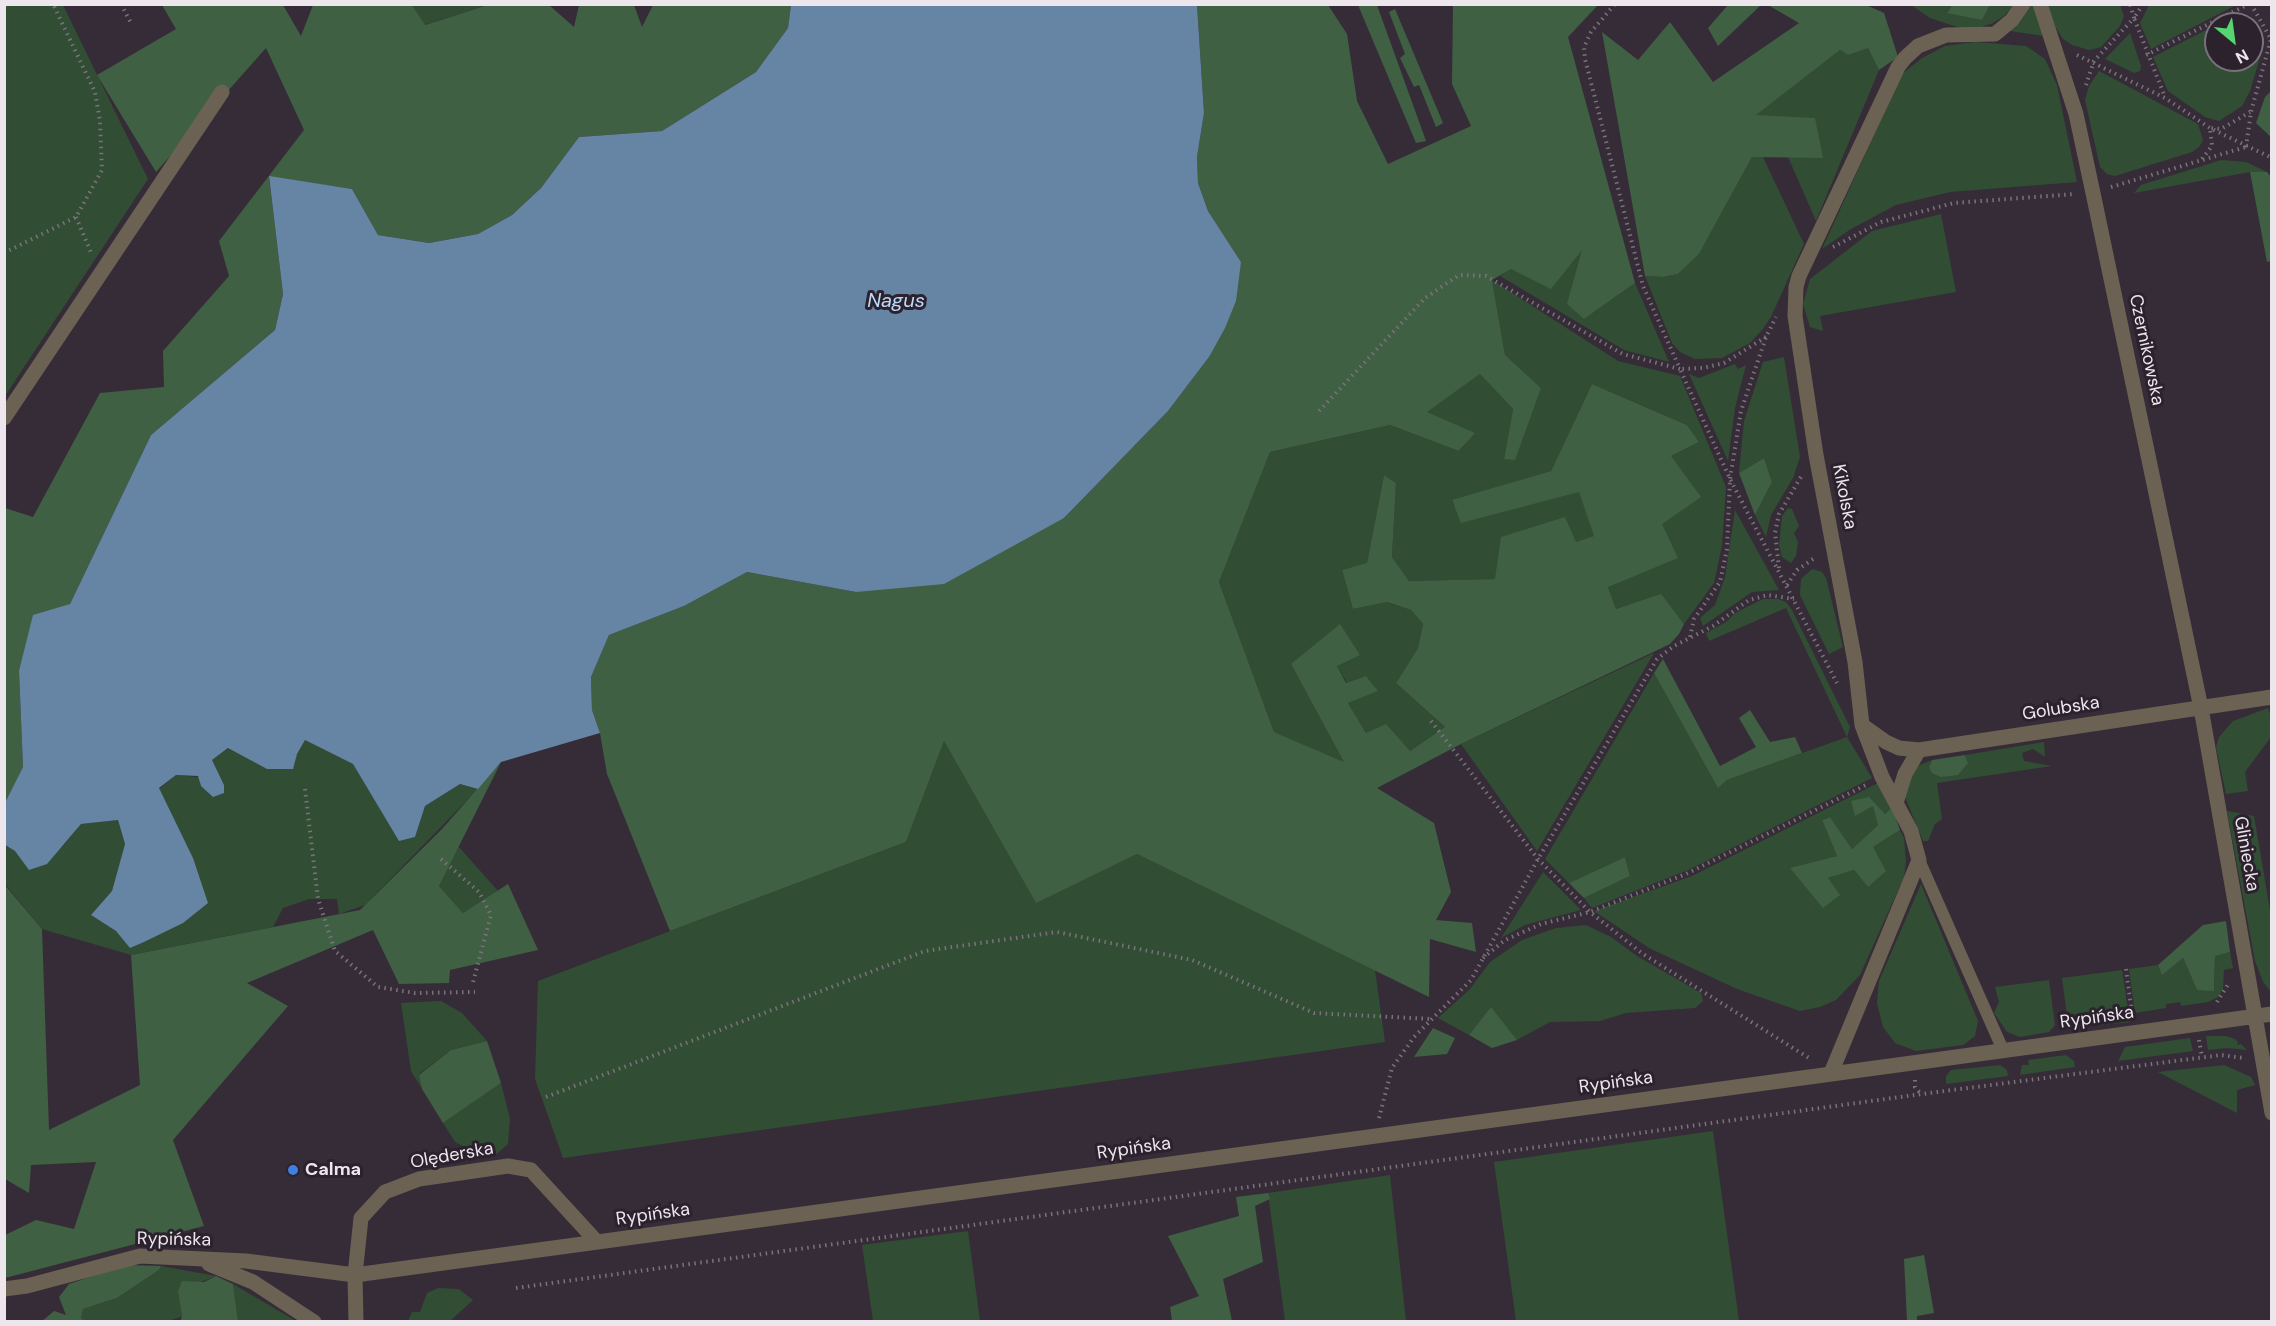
<!DOCTYPE html>
<html>
<head>
<meta charset="utf-8">
<style>
  body { margin:0 }
  #map { position:relative; width:2276px; height:1326px; overflow:hidden; background:#362c38; font-family:"DM Sans",sans-serif }
  canvas { display:block }
  .frame { position:absolute; inset:0; border:6px solid #ede6ed; pointer-events:none }
  .north { position:absolute; left:2204px; top:12px; width:60px; height:60px; box-sizing:border-box; background:#2c222e; border:2px solid #79707a; border-radius:50%; rotate:151deg; font-size:16px; font-weight:700; line-height:24px; text-align:center; color:#ede6ed }
  .north::after { content:''; display:block; margin:auto; width:21px; height:27px; background:#56d671; clip-path:polygon(50% 0,100% 100%,50% 72%,0 100%) }
</style>
</head>
<body>
<div id="map">
<canvas width="2276" height="1326"></canvas>
<div class="frame"></div>
<div class="north">N</div>
</div>
<script>
const ctx = document.querySelector('canvas').getContext('2d');
ctx.lineJoin = 'round';
function fillPath(path, color) {
  ctx.fillStyle = color;
  ctx.fill(path, 'evenodd');
}
function shape(rows) {
  const path = new Path2D();
  for (const r of rows) {
    path.moveTo(r[0], r[1]);
    for (let i = 2; i < r.length; i += 2) path.lineTo(r[i], r[i + 1]);
  }
  return path;
}
function strokePath(path, color, width, dash) {
  ctx.strokeStyle = color;
  ctx.lineWidth = width;
  ctx.lineCap = dash ? 'butt' : 'round';
  ctx.setLineDash(dash || []);
  ctx.stroke(path);
}
function drawText(font, color, halo, rows, align = 'center') {
  ctx.font = font + ' "DM Sans",sans-serif';
  ctx.lineWidth = 6;
  ctx.setLineDash([]);
  ctx.textBaseline = 'middle';
  ctx.strokeStyle = halo;
  ctx.fillStyle = color;
  for (const [text, x, y, turn = 0] of rows) {
    ctx.save();
    ctx.translate(x, y);
    ctx.rotate((+turn || 0) * Math.PI / 180);
    ctx.textAlign = isNaN(turn) ? turn : align;
    if (halo) ctx.strokeText(text, 0, 0);
    ctx.fillText(text, 0, 0);
    ctx.restore();
  }
}
const green = shape([
  [5,5,63,5,148,179,5,396],
  [412,5,488,5,424,25],
  [1911,5,1952,5,1947,12,1982,20,1990,5,2014,5,2004,16,1993,23,1978,28,1960,28,1930,18],
  [2031,5,2035,5,2044,36,2010,31,2020,22],
  [2046,5,2120,5,2124,16,2120,26,2101,47,2089,50,2072,45,2063,39,2051,20],
  [2149,5,2149,4,2236,5,2151,49,2140,23],
  [2216,25,2216,60,2252,60,2252,37,2264,44,2250,91,2242,106,2219,121,2205,117,2168,91,2153,57],
  [2130,33,2141,66,2140,71,2134,73,2105,59],
  [1975,42,2026,46,2045,59,2057,85,2077,182,1950,192,1896,205,1851,229,1822,249,1902,74,1922,58,1945,46],
  [1868,47,1879,70,1816,221,1788,157,1823,157,1755,115,1840,50,1848,55],
  [2099,71,2198,124,2203,140,2199,147,2192,152,2115,176,2107,174,2100,167,2085,100,2089,86],
  [1752,157,1763,157,1804,244,1771,317,1762,330,1750,343,1722,358,1695,359,1680,352,1672,343,1645,276,1663,277,1678,274,1699,254],
  [2221,160,2246,162,2267,172,2250,172,2134,193,2141,185],
  [1941,214,1956,292,1820,316,1823,331,1810,327,1803,304,1810,279,1872,231],
  [1583,248,1584,319,1635,283,1669,362,1624,350,1500,276,1510,269],
  [1492,280,1618,361,1680,376,1726,487,1722,546,1714,583,1684,624,1661,595,1616,609,1608,587,1662,524,1671,456,1699,442,1687,425,1592,384,1551,471,1452,501,1462,522,1579,491,1595,536,1496,579,1409,581,1392,557,1396,483,1384,475,1367,564,1342,570,1353,609,1386,602,1411,610,1423,624,1418,648,1396,683,1445,727,1410,751,1366,733,1348,703,1377,691,1366,676,1347,683,1337,666,1291,664,1345,763,1274,732,1219,582,1270,452,1390,425,1460,451,1474,433,1426,412,1480,374,1513,409,1504,459,1541,388,1505,355],
  [1784,357,1800,457,1793,478,1771,515,1766,537,1755,515,1772,482,1764,458,1739,473,1744,421,1763,362],
  [1735,364,1738,369,1746,365,1735,408,1728,461,1689,374,1699,378],
  [1788,508,1792,509,1799,526,1794,533,1798,542,1796,556,1791,563,1782,557,1779,545,1782,516],
  [1735,510,1779,590,1752,592,1703,626,1700,618,1715,605,1725,577],
  [1812,569,1822,572,1826,578,1843,647,1829,654,1800,595,1801,579],
  [1763,599,1778,599,1786,602,1792,610,1850,727,1847,737,1872,778,1688,870,1592,908,1584,898,1630,876,1625,857,1569,883,1545,859,1654,673,1718,787,1727,780,1847,737,1786,608,1709,641,1706,633,1726,622,1735,613],
  [1654,653,1537,851,1461,744],
  [2268,708,2271,717,2271,737,2245,772,2248,791,2226,794,2216,747,2219,737,2233,721],
  [305,740,353,764,399,840,415,837,425,806,460,784,478,789,365,905,339,914,337,899,309,899,283,908,273,927,131,955,42,929,5,884,4,845,15,851,62,847,81,824,118,820,125,844,112,891,91,915,116,931,193,858,159,789,176,775,199,777,201,786,224,785,212,760,229,748,267,769,297,754],
  [944,741,1036,902,1137,854,1375,970,1385,1042,563,1158,535,1079,538,981,906,842],
  [2044,742,2045,757,2033,749,2022,753,2024,761,2052,766,1937,783,1942,819,1935,824,1928,841,1923,841,1905,797,1915,767,1932,760,1929,767,1968,763,1965,755],
  [1878,783,1892,807,1885,814,1869,798,1851,802,1873,805,1878,825,1852,849,1830,817,1822,820,1837,856,1791,869,1828,878,1854,870,1868,887,1873,847,1900,830,1904,838,1906,862,1904,877,1860,975,1836,1000,1820,1007,1800,1011,1737,989,1649,948,1594,911,1692,876],
  [2227,811,2254,816,2271,916,2271,992,2263,982,2255,961],
  [458,846,499,892,463,913,439,886],
  [1543,872,1581,910,1525,925,1501,938],
  [1921,884,1978,1021,1975,1036,1963,1045,1916,1051,1895,1043,1883,1027,1877,1003,1879,981],
  [1586,925,1611,937,1637,956,1701,993,1703,1001,1695,1008,1626,1013,1600,1021,1550,1022,1517,1040,1491,1008,1469,1035,1438,1018,1470,989,1490,962,1522,940,1556,928],
  [2230,952,2233,968,2224,970,2223,989,2218,997,2208,1002,2181,1006,2180,1002,2166,1004,2166,1008,2135,1013,2129,969,2158,965,2162,974,2183,958,2197,990,2214,990,2215,955],
  [2122,970,2130,1022,2074,1028,2068,1023,2062,978],
  [2049,980,2055,1025,2049,1032,2020,1037,2007,1032,1994,1013,1999,1002,1995,987],
  [441,1001,462,1013,487,1041,451,1050,419,1074,422,1089,411,1071,401,1003],
  [2206,1036,2226,1036,2235,1039,2238,1042,2237,1045,2241,1044,2247,1050,2227,1048,2208,1050],
  [2190,1038,2193,1051,2118,1061,2125,1047],
  [2066,1055,2074,1061,2075,1067,2020,1075,2022,1065,2029,1065,2028,1060],
  [2000,1065,2007,1070,2008,1076,1946,1084,1946,1076,1951,1070],
  [2224,1065,2251,1077,2255,1085,2237,1090,2237,1113,2158,1072],
  [501,1083,510,1119,508,1144,494,1156,472,1151,455,1142,443,1123],
  [1713,1131,1739,1321,1516,1321,1494,1162],
  [1390,1175,1406,1321,1285,1321,1268,1193],
  [968,1231,980,1321,873,1321,862,1245],
  [161,1266,216,1276,178,1291,182,1317,164,1322,85,1322,81,1318,83,1309,117,1298,159,1270],
  [233,1284,296,1321,238,1321],
  [438,1288,459,1289,473,1300,450,1321,408,1321,412,1312,420,1312,427,1293]
]);
const forest = shape([
  [162,5,283,5,301,36,313,5,412,5,425,25,488,5,549,5,574,27,579,5,634,5,642,27,653,5,791,5,788,28,756,72,662,131,579,137,541,188,512,215,478,234,429,243,378,235,352,189,269,177,283,294,275,330,151,435,70,604,19,671,23,767,5,805,5,508,33,517,100,393,164,387,163,351,229,276,219,241,304,130,266,48,156,172,97,75,176,29],
  [1197,5,1328,5,1347,34,1357,101,1388,164,1471,126,1452,84,1453,5,1598,5,1568,37,1635,283,1584,319,1567,304,1582,250,1551,289,1511,269,1492,280,1505,355,1541,388,1515,460,1504,459,1513,409,1480,374,1427,412,1475,433,1459,451,1390,425,1270,452,1219,582,1274,732,1344,762,1291,664,1340,624,1360,655,1337,666,1346,683,1366,676,1378,691,1348,703,1366,733,1386,724,1410,751,1445,727,1396,683,1418,648,1423,624,1411,610,1387,602,1353,609,1342,570,1367,563,1384,475,1396,483,1392,557,1409,581,1495,579,1501,537,1565,517,1576,542,1594,536,1579,492,1461,523,1452,500,1551,471,1592,384,1687,425,1699,442,1671,456,1701,497,1662,524,1678,558,1608,587,1616,609,1661,594,1684,624,1679,634,1670,644,1461,744,1377,788,1434,823,1451,892,1436,920,1472,923,1476,952,1430,939,1429,997,1137,854,1036,903,944,741,906,842,670,931,607,774,600,733,592,710,591,677,609,635,684,606,747,572,856,592,1064,518,1168,411,1209,357,1241,262,1208,211,1198,183,1197,157,1204,113],
  [1358,5,1377,5,1426,141,1416,143],
  [1728,5,1761,5,1718,46,1708,28],
  [1768,5,1866,5,1884,13,1898,57,1879,70,1868,48,1848,55,1840,50,1756,115,1815,118,1823,158,1752,157,1699,254,1678,274,1663,277,1645,276,1602,32,1638,60,1670,22,1713,82,1799,23],
  [1952,5,1952,4,1990,5,1982,20,1947,13],
  [1395,9,1443,123,1436,127,1419,85,1414,87,1400,58,1405,54,1389,12],
  [2271,91,2271,137,2256,123,2265,97],
  [2250,172,2267,172,2271,177,2271,261,2267,262],
  [1764,458,1772,482,1755,515,1739,473],
  [1663,659,1720,766,1756,747,1739,718,1750,710,1770,742,1795,737,1802,753,1727,780,1718,788,1654,673],
  [1965,755,1968,763,1958,775,1941,777,1932,773,1929,767,1932,760],
  [501,762,439,886,463,913,508,884,538,950,450,970,449,983,399,984,373,930,247,983,288,1006,173,1140,204,1226,5,1278,5,1235,36,1220,74,1229,96,1162,31,1165,29,1193,5,1179,4,884,42,929,49,1130,140,1085,131,955,360,910,442,829],
  [1869,797,1885,814,1892,807,1900,830,1873,847,1886,871,1868,887,1854,870,1828,878,1840,895,1823,908,1790,868,1837,856,1822,820,1830,817,1852,849,1878,825,1873,806,1855,816,1851,801],
  [1625,857,1630,876,1584,898,1569,883],
  [2226,921,2230,952,2215,956,2214,991,2197,990,2183,958,2162,975,2158,965,2203,925],
  [1491,1007,1517,1040,1492,1048,1469,1035],
  [1433,1028,1455,1038,1447,1054,1414,1057],
  [487,1041,501,1083,443,1123,422,1089,419,1075,451,1050],
  [1268,1193,1270,1199,1255,1206,1263,1262,1223,1279,1232,1321,1172,1321,1170,1307,1199,1296,1168,1236,1239,1216,1236,1197],
  [1924,1255,1934,1313,1917,1316,1917,1321,1907,1321,1904,1259],
  [126,1265,161,1266,159,1270,117,1298,83,1309,81,1318,85,1321,41,1322,54,1311,66,1315,59,1297,69,1284],
  [216,1276,233,1284,238,1321,180,1321,182,1317,178,1291,182,1281,204,1282]
]);
const water = shape([
  [791,5,1197,5,1204,113,1197,157,1198,183,1208,211,1241,262,1236,301,1225,328,1209,357,1168,411,1064,518,944,584,856,592,747,572,684,606,609,635,591,677,592,710,600,733,501,762,478,789,460,784,425,806,415,837,399,841,353,764,305,740,297,754,293,769,267,769,228,748,212,760,224,785,224,793,213,797,201,786,198,776,176,775,159,788,193,858,208,903,183,923,144,942,130,948,116,931,91,915,112,891,125,844,118,820,81,824,47,864,29,870,15,851,5,845,4,805,23,767,19,671,33,615,70,604,151,435,275,330,283,294,269,176,352,189,378,235,429,243,478,234,512,215,541,188,579,137,662,131,756,72,788,28]
]);
const path = shape([
  [121,4,131,23],
  [2143,4,2134,18,2165,97],
  [2077,55,2165,98,2210,128,2272,158],
  [2146,55,2249,4],
  [2086,85,2094,61,2134,18,2130,4],
  [2246,147,2251,112,2271,39,2251,4],
  [2202,159,2212,146,2210,128,2221,129,2250,112],
  [2111,187,2246,147],
  [76,217,92,255],
  [1833,247,1881,222,1954,203,2075,194],
  [4,253,76,217,102,170,100,121,95,92,53,4],
  [1766,337,1724,363,1703,368,1680,369,1730,479,1837,683],
  [1319,411,1425,298,1459,275,1486,276,1623,354,1680,369,1643,286,1585,59,1584,47,1591,32,1615,4],
  [1779,568,1775,533,1779,514,1802,475],
  [1787,585,1797,570,1816,557],
  [1690,637,1694,619,1720,582,1727,549,1730,479,1741,411,1766,337,1776,317],
  [1431,721,1538,859,1590,912,1643,954,1809,1058],
  [305,789,318,899,335,951,378,987,415,993,475,992],
  [441,859,479,892,491,915,472,986],
  [1483,958,1505,940,1541,924,1590,912,1686,874,1866,785],
  [2126,969,2132,1014],
  [2217,1002,2229,983],
  [2199,1040,2202,1057],
  [1915,1080,1915,1087,1921,1094],
  [546,1097,925,951,1057,932,1192,960,1314,1013,1431,1019],
  [1379,1118,1392,1068,1414,1037,1471,980,1538,859,1657,659,1674,646,1713,626,1749,600,1768,595,1794,599],
  [516,1288,1922,1094,2221,1055,2244,1058]
]);
const service = shape([
  [1919,860,2003,1050]
]);
const minor = shape([
  [2040,4,2076,114,2093,193,2201,708,2272,1113],
  [4,418,222,92],
  [1862,725,1886,742,1899,748,1919,750,2272,697],
  [1896,803,1905,774,1919,750],
  [1831,1073,1919,860,1911,831,1882,777,1862,725,1855,662,1816,455,1795,316,1796,287,1799,276,1898,67,1905,58,1918,46,1946,35,1995,34,2012,20,2023,4],
  [209,1264,253,1282,314,1322],
  [4,1289,27,1286,140,1256,246,1261,355,1275,2272,1014],
  [356,1322,355,1275,361,1218,385,1192,419,1179,508,1166,531,1170,597,1242]
]);
const markers = [
  [293,1170,6,"#3f7fe0"]
];
const streetNames = [
  ["Czernikowska",2146,350,78],
  ["Kikolska",1844,497,79],
  ["Golubska",2061,709,-9],
  ["Gliniecka",2246,854,80],
  ["Rypińska",2097,1018,-8],
  ["Rypińska",1616,1083,-8],
  ["Rypińska",1134,1149,-8],
  ["Olęderska",452,1156,-10],
  ["Rypińska",653,1215,-8],
  ["Rypińska",174,1240,1]
];
const poiNames = [
  ["Calma",305,1170]
];
const waterNames = [
  ["Nagus",896,302]
];
fillPath(green, '#314d34');
fillPath(forest, '#3f6043');
fillPath(water, '#6685a4');
strokePath(path, '#7b727c', 4, [1.5, 4.5]);
strokePath(service, '#6c6253', 12);
strokePath(minor, '#6c6253', 15);
for (const [x, y, r, color] of markers) {
  const dot = new Path2D();
  dot.arc(x, y, r, 0, 2 * Math.PI);
  ctx.fillStyle = color;
  ctx.fill(dot);
  strokePath(dot, '#2c222e', 2);
}
drawText('18px', '#ede6ed', '#2c222e', streetNames);
drawText('bold 18px', '#ede6ed', '#2c222e', poiNames, 'left');
drawText('italic 20px', '#bbd9f8', '#2c222e', waterNames);
</script>
</body>
</html>
